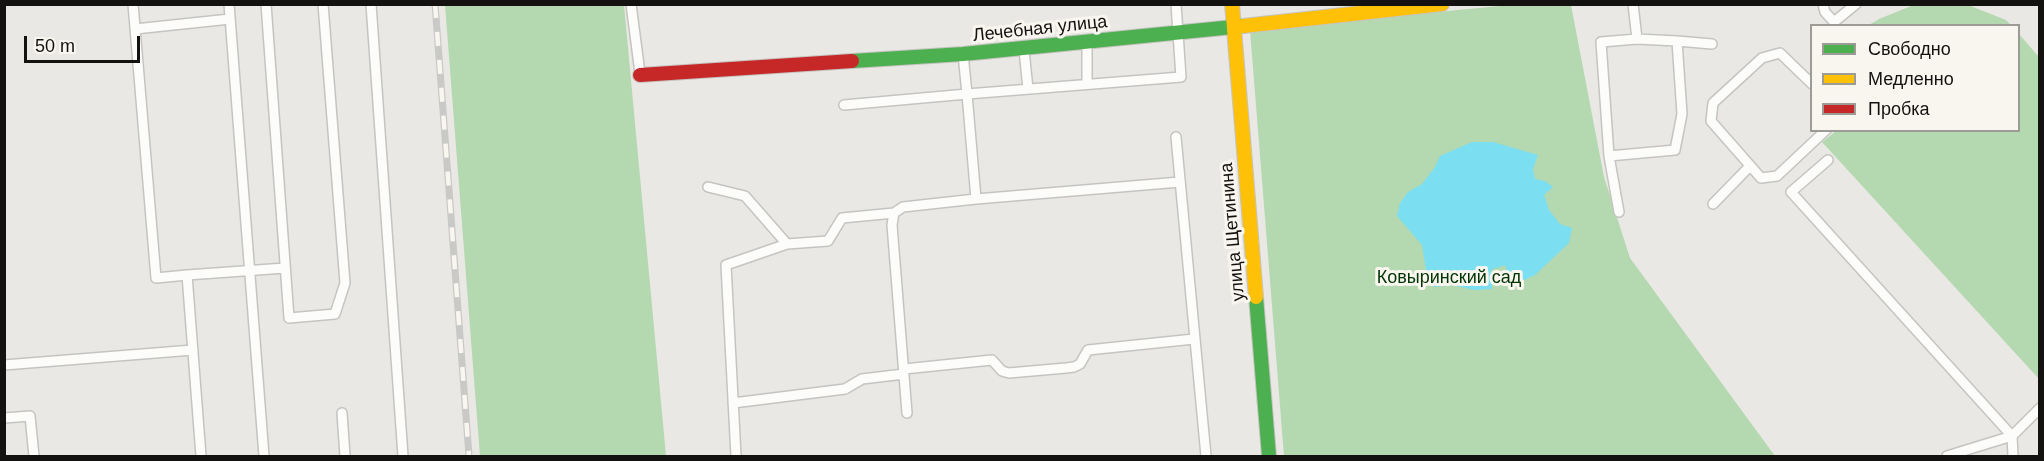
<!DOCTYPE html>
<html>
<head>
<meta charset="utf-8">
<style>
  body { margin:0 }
  #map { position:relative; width:2044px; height:461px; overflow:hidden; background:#eae8e4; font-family:Arial,sans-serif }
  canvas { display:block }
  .frame { position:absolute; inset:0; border:6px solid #131210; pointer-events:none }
  .legend { position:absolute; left:1810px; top:24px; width:210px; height:108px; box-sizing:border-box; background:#f9f6ef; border:2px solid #9d9b96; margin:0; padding:8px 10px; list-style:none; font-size:18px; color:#131210 }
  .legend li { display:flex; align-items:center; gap:12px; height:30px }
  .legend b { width:30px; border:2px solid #9d9b96 }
  .scale { position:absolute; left:24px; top:36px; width:116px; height:27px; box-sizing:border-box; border:3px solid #131210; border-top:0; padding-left:8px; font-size:18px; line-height:21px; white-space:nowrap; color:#131210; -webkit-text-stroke:4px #f9f6ef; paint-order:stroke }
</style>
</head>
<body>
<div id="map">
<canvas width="2044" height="461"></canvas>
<div class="frame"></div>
<ul class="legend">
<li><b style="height:8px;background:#4caf50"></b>Свободно</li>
<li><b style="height:8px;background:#ffc107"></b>Медленно</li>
<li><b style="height:8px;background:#c62828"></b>Пробка</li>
</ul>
<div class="scale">50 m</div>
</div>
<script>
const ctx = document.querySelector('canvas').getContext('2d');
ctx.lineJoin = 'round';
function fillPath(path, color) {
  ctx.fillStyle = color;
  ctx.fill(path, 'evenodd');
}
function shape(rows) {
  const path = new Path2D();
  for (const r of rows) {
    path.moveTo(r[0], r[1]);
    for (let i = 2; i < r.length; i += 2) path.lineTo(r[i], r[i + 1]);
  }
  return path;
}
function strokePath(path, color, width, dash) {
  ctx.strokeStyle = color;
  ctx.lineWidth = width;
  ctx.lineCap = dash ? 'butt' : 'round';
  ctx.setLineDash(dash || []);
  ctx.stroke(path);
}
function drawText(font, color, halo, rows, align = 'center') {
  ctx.font = font + ' Arial,sans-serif';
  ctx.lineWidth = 6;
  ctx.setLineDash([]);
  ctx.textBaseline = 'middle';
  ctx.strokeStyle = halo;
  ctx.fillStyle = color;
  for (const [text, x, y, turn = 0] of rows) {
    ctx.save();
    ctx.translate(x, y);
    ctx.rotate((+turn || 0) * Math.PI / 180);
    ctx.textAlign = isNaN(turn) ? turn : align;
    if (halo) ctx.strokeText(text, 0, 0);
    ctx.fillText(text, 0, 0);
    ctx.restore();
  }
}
const green = shape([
  [1916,4,1968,5,2006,20,2011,25,1869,25,1879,19],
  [445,5,624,5,666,456,480,456],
  [1510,5,1571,5,1604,177,1630,258,1775,456,1284,456,1250,30],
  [2019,34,2039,57,2039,379,1822,142,1836,131,2018,130]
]);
const water = shape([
  [1472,142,1493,142,1538,155,1533,169,1535,179,1545,181,1553,187,1544,195,1549,210,1560,224,1572,228,1569,243,1535,275,1512,286,1505,265,1491,270,1492,289,1474,290,1452,285,1435,287,1428,283,1422,245,1397,216,1400,203,1408,192,1422,184,1435,167,1440,156]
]);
const lane = shape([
  [133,4,156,278,187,275,201,456],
  [229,4,264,456],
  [266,4,289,318,335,314,345,283,323,4],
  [371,4,403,456],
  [631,4,640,73],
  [1823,4,1825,12,1834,22,1834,25],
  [1834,22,1856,4],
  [135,29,230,19],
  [1677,41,1712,44],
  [1087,43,1087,84],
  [1024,50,1028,89],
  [1812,84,1780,53,1762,58,1713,103,1711,121,1761,178,1777,176,1826,130],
  [844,105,967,94,963,54],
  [1176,137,1206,456],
  [1609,156,1675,150,1682,114,1677,41,1637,39],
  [1828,160,1791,192,2012,436,2013,456],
  [708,187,745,196,787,244],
  [976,199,1180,182],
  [1713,204,1750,166],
  [1619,212,1609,156,1601,42,1637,39,1633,4],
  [187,275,285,268],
  [4,365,193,350],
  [904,369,992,360,1002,371,1009,373,1066,368,1074,367,1080,364,1088,350,1194,339],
  [733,403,845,389,862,379,904,374],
  [342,413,345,456],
  [907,413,892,225,894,213,903,207,976,199,967,94,1181,77,1176,4],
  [4,418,30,416,34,456],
  [736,456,726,265,787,244,828,241,842,218,894,213],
  [1947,456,2012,436,2040,408]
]);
const fast = shape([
  [852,61,963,54,1243,26],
  [1256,297,1269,456]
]);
const slow = shape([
  [1232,4,1256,297],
  [1243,26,1442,4]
]);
const jam = shape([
  [640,75,852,61]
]);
const rail = shape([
  [435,4,469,456]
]);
const streetNames = [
  ["Лечебная улица",1040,29,-6],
  ["улица Щетинина",1233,232,-95]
];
const parkNames = [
  ["Ковыринский сад",1449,278]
];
fillPath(green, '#b4d8b0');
fillPath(water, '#7cdef1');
strokePath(lane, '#c6c4c1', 12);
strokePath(fast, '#c6c4c1', 16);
strokePath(slow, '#c6c4c1', 16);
strokePath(jam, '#c6c4c1', 16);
strokePath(lane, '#fcfcfb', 9);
strokePath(fast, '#4caf50', 14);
strokePath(slow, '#ffc107', 14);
strokePath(jam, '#c62828', 14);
strokePath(rail, '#c9c9c8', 7);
strokePath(rail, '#f9f6ef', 4.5, [14]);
drawText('18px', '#131210', '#f9f6ef', streetNames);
drawText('18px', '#003505', '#f9f6ef', parkNames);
</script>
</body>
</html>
